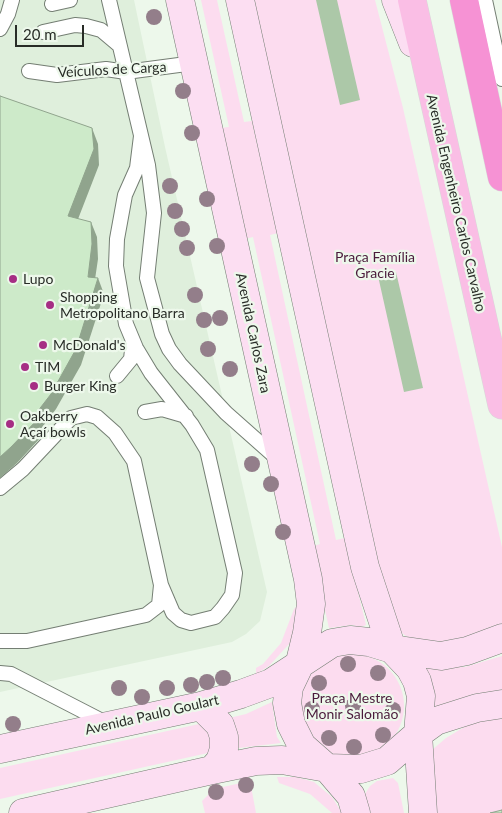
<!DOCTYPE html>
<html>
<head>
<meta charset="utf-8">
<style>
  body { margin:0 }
  #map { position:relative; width:502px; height:813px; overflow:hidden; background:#edf8eb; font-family:Lato,sans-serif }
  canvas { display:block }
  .scale { position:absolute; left:15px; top:25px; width:69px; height:22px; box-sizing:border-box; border:2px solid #282c27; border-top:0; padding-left:6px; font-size:15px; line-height:18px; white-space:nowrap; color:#282c27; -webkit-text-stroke:4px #edf8eb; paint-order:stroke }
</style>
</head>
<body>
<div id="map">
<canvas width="502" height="813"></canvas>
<div class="scale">20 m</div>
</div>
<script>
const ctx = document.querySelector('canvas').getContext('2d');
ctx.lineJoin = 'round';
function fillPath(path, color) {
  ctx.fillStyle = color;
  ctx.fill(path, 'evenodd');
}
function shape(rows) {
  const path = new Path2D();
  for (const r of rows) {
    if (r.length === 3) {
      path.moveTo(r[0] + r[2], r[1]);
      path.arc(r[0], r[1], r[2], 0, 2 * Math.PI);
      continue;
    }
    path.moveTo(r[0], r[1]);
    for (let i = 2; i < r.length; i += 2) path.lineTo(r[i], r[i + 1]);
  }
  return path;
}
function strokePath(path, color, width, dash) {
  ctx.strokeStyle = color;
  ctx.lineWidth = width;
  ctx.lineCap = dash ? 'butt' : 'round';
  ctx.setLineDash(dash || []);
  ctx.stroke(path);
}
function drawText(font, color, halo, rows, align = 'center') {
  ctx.font = font + ' Lato,sans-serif';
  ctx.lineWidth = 4.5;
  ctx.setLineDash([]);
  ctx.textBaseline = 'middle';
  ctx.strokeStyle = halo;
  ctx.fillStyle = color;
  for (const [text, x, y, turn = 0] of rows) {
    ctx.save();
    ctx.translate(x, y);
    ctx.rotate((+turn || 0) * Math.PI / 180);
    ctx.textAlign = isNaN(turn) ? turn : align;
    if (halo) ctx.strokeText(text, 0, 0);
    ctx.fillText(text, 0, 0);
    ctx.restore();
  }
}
const built = shape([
  [0,0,134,0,165,147,267,592,260,621,246,634,232,642,0,692]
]);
const green = shape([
  [201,0,217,0,244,122,252,121,278,233,270,235,336,540,345,538,366,625,361,627,352,625,329,628,311,547,320,544,253,237,244,239,220,128,229,127],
  [252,0,375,0,403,108,502,547,502,624,465,640,424,644,406,636,398,630,391,619],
  [298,605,296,629,290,643,269,666,256,674,256,668,263,664,281,643,294,609],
  [352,706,52],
  [502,656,502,692,434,712,423,668,465,667],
  [272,702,277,737,281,743,230,749,225,719,246,714],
  [502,716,502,813,434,813,432,750,446,738,471,723],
  [199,724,208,729,213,737,212,748,208,753,0,799,0,768],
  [277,777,296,777,314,782,332,797,342,813,332,813,310,794,279,783],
  [393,778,398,783,404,813,370,813,365,794,370,786,377,781],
  [250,781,256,813,205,813,202,801,214,789]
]);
const water = shape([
  [316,0,337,0,360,100,340,105],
  [396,272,423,388,404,392,378,276]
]);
const lane = shape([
  [109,0,148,165,154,213,147,278,162,334,169,349,180,364,226,413,279,460],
  [485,0,502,79],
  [52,4,70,0],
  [0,29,8,14,12,0],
  [43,32,75,25,86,26,101,30,120,46],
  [29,71,57,75,106,69,126,72,194,63],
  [141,136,137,168,125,195,117,239,116,266,126,324,136,348,151,373,192,425,207,450,235,573,232,595,223,608,215,617,191,623,181,620,173,613,161,585],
  [117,376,131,359,133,341],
  [145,412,162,409,186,416],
  [0,488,23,469,71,418,87,414,97,417,115,433,134,461,161,585,159,605,146,615,27,641,0,641],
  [0,673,11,674,108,724]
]);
const secondary = shape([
  [180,0,308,579,311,604,307,633,299,666,289,687,287,703,291,724,302,746,327,768,361,769,387,761,418,734,421,696,417,681,410,668,392,649,365,567,240,0],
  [396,0,413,43],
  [201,706,220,725,224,737,224,749,220,761,212,770],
  [0,749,201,706,241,694,271,683,332,643,350,640,369,642,392,649,441,656,467,651,502,638],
  [23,813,212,770,256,761,282,760,327,768,351,796,356,813],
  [423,813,418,734,436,721,477,708,502,704]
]);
const primary = shape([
  [412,0,502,405]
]);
const highway = shape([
  [464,0,502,177]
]);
const trees = [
  [154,17],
  [183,91],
  [192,133],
  [170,186],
  [207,199],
  [175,211],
  [182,229],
  [217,246],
  [187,248],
  [195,295],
  [220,318],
  [204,320],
  [208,349],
  [230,369],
  [252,464],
  [271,484],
  [283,532],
  [348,664],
  [378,673],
  [223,678],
  [207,682],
  [319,683],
  [191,685],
  [119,688],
  [167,688],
  [142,697],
  [353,706],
  [312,709],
  [393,710],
  [13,724],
  [383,735],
  [329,738],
  [354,747],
  [246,785],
  [216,792]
];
const shadedWall = shape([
  [92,128,98,144,99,165,73,232,68,216],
  [91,222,97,237,98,259,93,293,88,277],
  [98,278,104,294,81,365,56,409,40,430,42,436,17,463,0,478,0,457,34,416]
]);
const building = shape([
  [0,96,92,128,94,149,68,216,91,222,92,244,88,277,98,278,76,349,51,394,34,416,37,420,11,447,0,457,0,96],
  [502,810,502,813,490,813,502,810]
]);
const markers = [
  [13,279,5,"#a62e84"],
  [50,305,5,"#a62e84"],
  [43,345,5,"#a62e84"],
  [25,367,5,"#a62e84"],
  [34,386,5,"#a62e84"],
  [10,424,5,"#a62e84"]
];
const streetNames = [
  ["Veículos de Carga",112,70,-3],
  ["Avenida Engenheiro Carlos Carvalho",456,203,77],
  ["Avenida Carlos Zara",253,333,78],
  ["Avenida Paulo Goulart",152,715,-13]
];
const parkNames = [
  ["Praça Família",375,257],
  ["Gracie",375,273],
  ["Praça Mestre",352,698],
  ["Monir Salomão",352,714]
];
const poiNames = [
  ["Lupo",23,279],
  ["Shopping",60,297],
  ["Metropolitano Barra",60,313],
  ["McDonald's",53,345],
  ["TIM",35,367],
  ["Burger King",44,386],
  ["Oakberry",20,416],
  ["Açaí bowls",20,432]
];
fillPath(built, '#dfefdc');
fillPath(green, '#fcdcef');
fillPath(water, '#acc8a8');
strokePath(lane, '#747e73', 16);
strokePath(secondary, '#747e73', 29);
strokePath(primary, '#d8d9d8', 29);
strokePath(highway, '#d8d9d8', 29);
strokePath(lane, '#fff', 14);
strokePath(secondary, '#fcdef2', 28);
strokePath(primary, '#fabee5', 28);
strokePath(highway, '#f692d4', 28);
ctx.fillStyle = '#937e8a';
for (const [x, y] of trees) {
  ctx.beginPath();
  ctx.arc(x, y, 8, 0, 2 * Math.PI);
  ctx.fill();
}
fillPath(shadedWall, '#90a48d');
fillPath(building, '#cdeac9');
strokePath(building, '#90a48d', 1);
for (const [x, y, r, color] of markers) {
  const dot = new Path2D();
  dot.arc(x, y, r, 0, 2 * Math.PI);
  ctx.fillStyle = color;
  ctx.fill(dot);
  strokePath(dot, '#edf8eb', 2);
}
drawText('14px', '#282c27', '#edf8eb', streetNames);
drawText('14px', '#4a1b3b', '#edf8eb', parkNames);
drawText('14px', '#282c27', '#edf8eb', poiNames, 'left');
</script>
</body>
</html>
